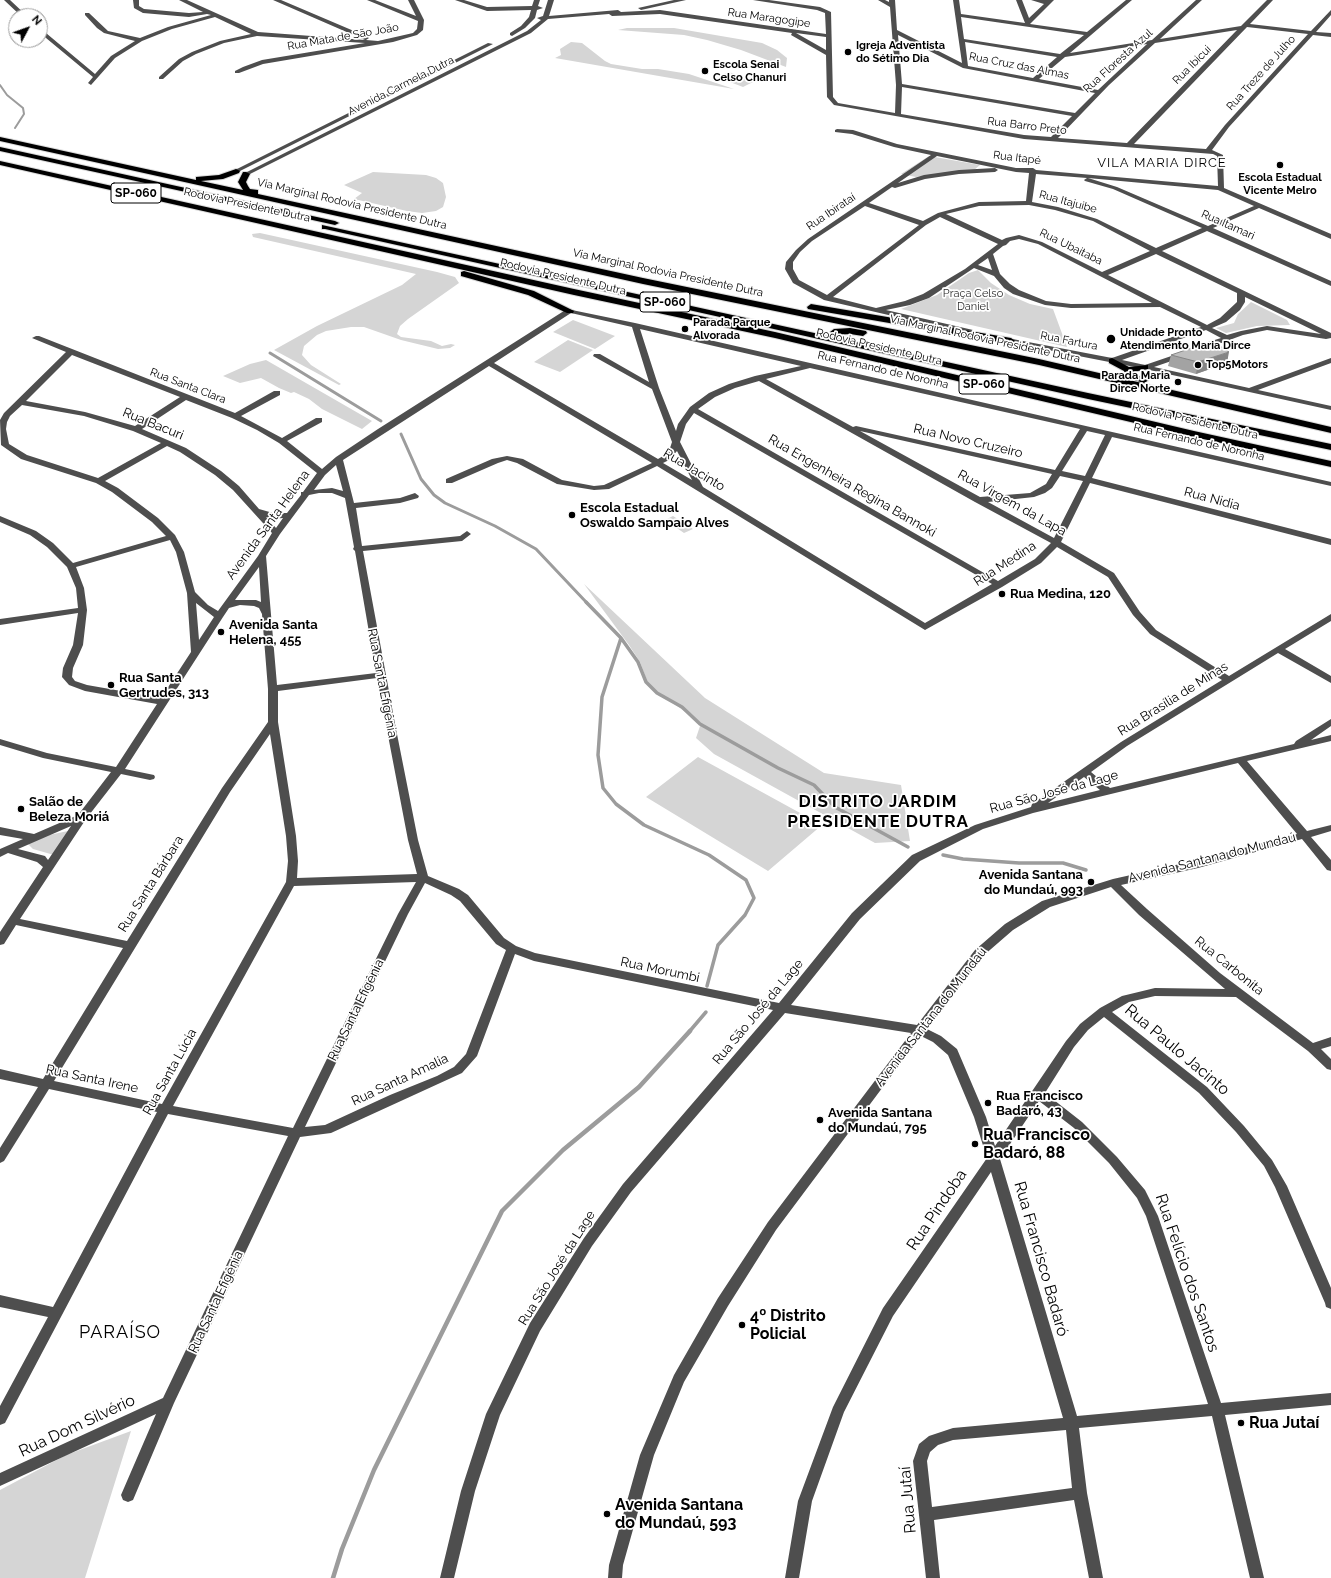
<!DOCTYPE html>
<html>
<head>
<meta charset="utf-8">
<style>
  body { margin:0 }
  #map { position:relative; width:1331px; height:1578px; overflow:hidden; background:#fff; font-family:Raleway,sans-serif }
  canvas { display:block }
  .north { position:absolute; left:8px; top:8px; width:40px; height:40px; box-sizing:border-box; background:#fff; border:1px solid #999; border-radius:50%; rotate:49deg; font-size:11px; font-weight:700; line-height:16px; text-align:center; color:#000 }
  .north::after { content:''; display:block; margin:auto; width:14px; height:18px; background:#000; clip-path:polygon(50% 0,100% 100%,50% 72%,0 100%) }
</style>
</head>
<body>
<div id="map">
<canvas width="1331" height="1578"></canvas>
<div class="north">N</div>
</div>
<script>
const ctx = document.querySelector('canvas').getContext('2d');
ctx.lineJoin = 'round';
function fillPath(path, color) {
  ctx.fillStyle = color;
  ctx.fill(path, 'evenodd');
}
function shape(rows) {
  const path = new Path2D();
  for (const r of rows) {
    path.moveTo(r[0], r[1]);
    for (let i = 2; i < r.length; i += 2) path.lineTo(r[i], r[i + 1]);
  }
  return path;
}
function strokePath(path, color, width, dash) {
  ctx.strokeStyle = color;
  ctx.lineWidth = width;
  ctx.lineCap = dash ? 'butt' : 'round';
  ctx.setLineDash(dash || []);
  ctx.stroke(path);
}
function drawText(font, color, halo, rows, align = 'center') {
  ctx.font = font + ' Raleway,sans-serif';
  ctx.lineWidth = 3.5;
  ctx.setLineDash([]);
  ctx.textBaseline = 'middle';
  ctx.strokeStyle = halo;
  ctx.fillStyle = color;
  for (const [text, x, y, turn = 0] of rows) {
    ctx.save();
    ctx.translate(x, y);
    ctx.rotate((+turn || 0) * Math.PI / 180);
    ctx.textAlign = isNaN(turn) ? turn : align;
    if (halo) ctx.strokeText(text, 0, 0);
    ctx.fillText(text, 0, 0);
    ctx.restore();
  }
}
const green = shape([
  [627,28,674,28,762,43,777,50,787,58,786,67,741,50,707,40,684,35,618,30],
  [571,42,582,43,605,61,611,64,642,69,658,69,689,74,734,89,555,58,561,55,560,49],
  [729,72,755,81,743,87,717,77],
  [929,156,980,165,974,170,916,177,901,174],
  [373,172,426,175,436,178,443,183,446,197,443,207,436,211,422,213,407,211,354,199,362,193,344,185],
  [260,233,437,272,455,277,459,283,408,319,400,326,397,334,401,337,431,341,442,346,451,344,455,345,450,348,438,349,401,340,364,327,351,327,326,331,317,335,304,346,302,355,311,365,341,384,339,385,274,350,317,326,402,285,416,274,253,237,252,234],
  [978,270,991,283,1009,295,1030,304,1053,309,1067,347,901,309,937,295,969,273],
  [1251,302,1287,320,1290,325,1257,326,1226,333,1216,328,1234,323,1238,314],
  [573,320,615,336,595,349,553,332],
  [568,340,593,350,560,372,534,362],
  [266,360,372,421,362,429,322,409,309,399,294,392,291,393,279,388,261,378,240,383,223,376,250,364],
  [673,516,693,529,684,533,665,520],
  [584,584,705,698,824,773,901,785,910,841,875,843,714,754,696,738,701,723,649,686,640,662,629,645],
  [698,757,822,825,768,871,646,797],
  [68,831,54,855,33,849,28,844,49,835],
  [131,1431,85,1578,0,1578,0,1490,66,1455]
]);
const streamFar3 = shape([
  [0,85,7,95,23,108,24,114,15,128]
]);
const streamFar2 = shape([
  [270,353,381,421],
  [401,434,421,479,434,495,445,503,495,526,536,549,587,603]
]);
const streamFar1 = shape([
  [586,602,621,638,602,697,598,755,603,788,616,804,644,825,709,855,746,880,754,898,745,915,718,945,707,986],
  [621,638,638,662,646,682,657,693,682,707,700,724,778,768,814,785,835,807,908,847],
  [943,855,963,859,1019,863,1063,863,1086,870],
  [689,1032,706,1012]
]);
const stream = shape([
  [333,1578,342,1549,374,1470,502,1211,563,1150,639,1087,690,1031]
]);
const minor = shape([
  [4,0,10,0,27,16,21,16,4,0],
  [133,0,139,0,139,6,144,9,189,13,203,12,179,0,187,0,258,32,365,40,273,0,281,0,368,37,369,38,366,40,378,41,413,33,417,29,418,21,367,0,375,0,416,16,408,0,414,0,424,20,423,30,417,35,393,42,263,64,239,73,235,73,235,71,243,67,262,60,365,43,257,36,224,43,196,54,183,61,163,79,159,79,159,77,179,59,192,52,220,41,251,34,215,17,172,29,142,41,115,58,91,85,88,83,93,77,40,33,40,28,95,74,111,56,135,41,104,33,97,28,85,15,85,13,89,13,108,31,140,38,168,27,211,15,207,14,189,17,143,13,134,8,133,0],
  [455,0,464,0,487,7,532,6,534,0,540,0,538,6,543,8,537,10,535,18,525,28,512,36,510,35,510,33,521,26,529,17,531,10,487,11,455,0],
  [548,0,554,0,549,16,618,10,621,12,660,10,826,34,825,13,817,10,753,0,769,0,820,7,831,12,833,97,838,103,895,113,896,85,890,7,878,0,885,0,889,2,889,0,895,0,897,30,962,63,953,0,959,0,961,14,1025,23,1016,0,1022,0,1029,18,1044,4,1031,0,1054,0,1030,24,1087,32,1126,0,1132,0,1070,53,1152,40,1196,0,1202,0,1160,39,1241,26,1267,0,1273,0,1250,24,1311,31,1331,10,1331,15,1316,32,1331,33,1331,37,1313,35,1229,127,1212,150,1223,155,1224,188,1331,234,1331,239,1259,208,1213,228,1331,281,1331,286,1207,231,1162,251,1331,333,1331,338,1326,339,1267,330,1243,335,1205,349,1199,349,1199,345,1221,338,1206,330,1122,360,1145,365,1183,352,1186,352,1186,356,1154,367,1249,388,1331,358,1331,363,1258,390,1331,406,1331,410,1145,369,1002,341,998,339,1002,337,1112,358,1201,327,1160,307,1071,308,1045,305,1013,294,1004,288,994,276,974,268,929,298,910,305,886,310,973,330,973,334,970,334,824,300,793,283,785,269,786,262,796,250,808,239,931,155,894,147,852,134,835,132,835,130,837,129,853,130,897,144,1016,168,1033,168,1036,170,1218,186,1217,156,1213,154,1024,139,834,105,827,97,826,55,791,35,792,33,660,14,612,16,609,14,548,19,531,33,248,175,243,174,527,31,541,20,537,18,543,16,548,0],
  [961,17,1084,35,1060,54,964,39,961,17],
  [1247,27,1308,34,1225,125,1206,149,1134,144,1247,27],
  [1237,30,1127,143,1058,138,1109,85,1155,43,1237,30],
  [796,33,826,37,826,50,796,33],
  [898,35,963,68,1095,93,1075,113,902,84,898,35],
  [965,42,1057,57,1033,78,968,66,965,42],
  [1147,44,1098,90,1039,79,1065,57,1147,44],
  [902,87,1072,116,1051,137,1024,135,901,114,902,87],
  [937,156,1016,172,1029,173,1026,201,979,202,938,213,923,221,869,203,892,187,895,188,925,179,959,174,995,172,998,170,995,168,959,170,924,175,898,183,937,156],
  [1036,174,1087,178,1084,180,1085,181,1113,189,1202,228,1156,248,1097,219,1058,207,1032,202,1036,174],
  [1088,178,1218,190,1254,206,1208,226,1117,187,1088,178],
  [1029,205,1055,210,1093,221,1150,251,1102,272,1042,242,1019,235,1006,238,1002,240,946,214,979,206,1029,205],
  [865,206,919,225,827,295,799,280,793,269,793,262,800,252,812,241,865,206],
  [940,217,998,244,965,269,923,294,905,301,876,308,833,297,926,225,940,217],
  [1019,239,1038,244,1152,303,1071,304,1046,301,1019,290,1010,284,1000,274,993,254,1003,246,1006,245,1010,241,1019,239],
  [1156,254,1237,293,1237,302,1220,318,1207,325,1108,275,1156,254],
  [988,258,992,270,978,265,988,258],
  [1245,297,1321,334,1267,326,1241,331,1227,335,1212,328,1226,322,1240,310,1245,302,1245,297],
  [674,0,686,0,641,10,638,8,674,0],
  [488,43,493,44,238,172,233,171,488,43],
  [567,309,635,323,1331,482,1331,486,1112,437,1092,478,1331,539,1331,545,1090,483,1061,542,1114,573,1140,612,1156,630,1229,676,1331,614,1331,621,1285,649,1331,676,1331,683,1278,653,1127,746,1091,772,1110,788,1294,744,1296,741,1331,719,1331,726,1311,740,1331,735,1331,741,1247,761,1307,831,1331,825,1331,831,1311,837,1331,860,1331,871,1327,870,1302,839,1198,868,1121,885,1147,909,1220,973,1313,1043,1331,1037,1331,1046,1321,1049,1331,1059,1331,1070,1327,1069,1308,1051,1236,997,1155,996,1129,1002,1112,1012,1207,1087,1244,1126,1272,1160,1287,1186,1331,1288,1331,1309,1326,1307,1325,1303,1275,1187,1264,1166,1236,1132,1199,1093,1104,1017,1088,1030,1074,1047,1045,1093,1082,1122,1117,1157,1145,1190,1158,1216,1221,1403,1331,1393,1331,1405,1225,1415,1264,1578,1250,1578,1212,1416,1079,1428,1087,1493,1103,1578,1089,1578,1074,1500,934,1520,940,1578,926,1578,913,1461,919,1444,929,1436,953,1428,1063,1418,991,1172,893,1316,844,1412,812,1501,799,1578,785,1578,798,1501,833,1407,883,1308,987,1158,974,1117,948,1055,933,1042,921,1036,776,1230,728,1306,684,1382,654,1455,623,1565,622,1578,608,1578,609,1565,640,1455,674,1375,718,1298,768,1222,911,1033,785,1013,631,1192,592,1246,540,1331,500,1415,475,1491,454,1578,440,1578,461,1491,486,1414,530,1323,584,1238,623,1184,773,1010,534,961,515,954,477,1056,462,1073,331,1133,300,1137,174,1403,133,1500,128,1502,123,1500,121,1495,156,1414,0,1486,0,1473,163,1398,288,1136,168,1114,5,1423,0,1425,0,1406,48,1317,0,1307,0,1295,53,1307,157,1112,49,1089,4,1161,0,1163,0,1148,38,1087,0,1079,0,1069,43,1079,123,948,16,925,4,944,0,945,0,932,43,867,37,862,8,853,0,857,0,849,23,839,0,835,0,827,34,834,78,815,111,772,43,758,0,745,0,739,47,753,116,767,157,704,85,691,69,685,62,677,63,668,73,645,78,613,0,625,0,619,78,608,76,588,67,567,47,547,30,535,0,522,0,516,36,531,53,543,73,563,166,536,152,522,112,492,96,483,21,459,1,445,0,420,4,413,66,352,32,338,36,336,39,336,235,413,274,391,280,391,280,395,241,416,282,438,316,418,322,418,322,422,287,441,322,469,336,457,378,429,567,309],
  [571,313,632,327,649,382,600,354,594,354,593,356,652,389,672,442,670,448,663,456,658,459,494,363,571,313],
  [640,329,801,366,755,376,729,384,709,393,690,407,678,424,676,431,659,388,640,329],
  [72,355,180,397,135,426,85,412,26,401,72,355],
  [489,366,652,463,604,485,594,486,562,480,523,459,507,456,492,459,446,479,446,483,452,483,498,463,507,460,517,463,557,484,594,490,609,489,657,466,925,630,1002,587,1041,563,1057,547,1108,577,1133,615,1150,634,1222,680,1121,742,1032,804,1031,807,975,825,912,855,852,913,779,1003,535,953,516,946,504,938,468,895,459,889,428,876,418,840,396,729,363,551,462,541,471,534,467,531,460,536,362,546,356,508,400,503,418,498,419,496,415,493,400,498,354,503,343,460,489,366],
  [810,368,1080,429,1055,470,856,426,853,427,766,379,810,368],
  [759,381,975,502,1051,543,1035,559,998,581,698,409,715,397,735,388,759,381],
  [186,400,232,418,257,430,279,443,317,473,303,492,301,492,301,495,287,513,273,513,259,509,239,486,221,471,186,448,142,429,186,400],
  [22,405,84,416,133,431,161,443,98,478,27,455,9,444,6,429,7,422,10,416,22,405],
  [694,413,992,584,925,623,703,487,680,442,686,424,694,413],
  [860,431,1052,474,1046,484,1030,493,980,497,860,431],
  [1087,431,1105,435,1085,476,1062,471,1087,431],
  [167,446,180,452,215,475,233,490,272,533,258,556,218,611,208,605,195,592,184,552,175,535,158,518,118,488,105,481,167,446],
  [677,451,692,480,663,463,669,460,677,451],
  [336,465,343,491,332,488,314,490,325,475,336,465],
  [1060,476,1083,481,1054,538,988,502,1034,497,1045,493,1052,488,1060,476],
  [319,493,332,493,345,498,354,547,353,549,355,551,376,673,277,685,266,556,280,534,309,495,319,493],
  [266,517,272,519,283,518,276,528,266,517],
  [170,540,176,552,187,593,191,652,161,698,87,685,75,681,72,677,73,668,83,645,87,610,84,588,76,567,170,540],
  [259,567,261,602,256,600,235,600,259,567],
  [196,603,214,617,199,640,196,603],
  [240,605,254,606,259,608,262,614,268,689,268,722,222,788,127,941,20,919,86,819,121,774,150,780,154,779,155,777,154,775,125,769,223,617,229,608,240,605],
  [377,678,408,840,417,874,297,878,298,861,296,836,278,722,278,691,377,678],
  [270,734,286,836,288,861,286,882,162,1104,54,1081,230,792,270,734],
  [1238,763,1297,834,1198,860,1113,879,1042,901,1005,924,975,950,917,1025,791,1005,860,919,920,861,983,829,1033,813,1238,763],
  [1084,777,1100,790,1048,803,1084,777],
  [71,826,48,860,45,856,18,849,71,826],
  [416,882,398,914,293,1128,173,1106,294,886,416,882],
  [425,883,451,895,460,901,496,944,506,950,466,1054,454,1067,437,1076,390,1095,325,1125,305,1127,408,914,425,883],
  [1111,887,1139,915,1225,989,1155,988,1122,996,1100,1008,1080,1024,1066,1041,995,1146,986,1117,957,1049,941,1036,927,1029,983,956,1013,930,1050,907,1111,887],
  [1039,1101,1074,1128,1109,1163,1137,1198,1146,1216,1208,1404,1077,1416,1000,1159,1039,1101],
  [1066,1430,1072,1488,932,1507,927,1461,930,1452,938,1445,953,1440,1066,1430]
]);
const highway = shape([
  [0,137,196,180,196,177,219,175,236,169,240,171,239,173,223,179,201,181,243,190,238,182,243,172,246,172,250,174,246,182,248,186,250,189,258,190,258,194,643,278,1039,359,1331,427,1331,433,1039,365,643,284,0,141,0,137],
  [0,147,335,221,339,223,335,225,0,151,0,147],
  [0,161,574,289,775,332,1194,431,1331,461,1331,467,1194,437,775,338,574,295,0,165,0,161],
  [322,225,1088,393,1331,444,1331,450,1088,399,325,229,322,229,322,225],
  [464,271,534,291,574,311,573,313,567,313,528,295,461,276,461,272,464,271],
  [811,304,1011,338,1015,341,1011,344,808,309,807,307,811,304],
  [850,328,866,331,867,333,863,336,850,334,834,335,830,332,834,329,850,328],
  [1112,358,1129,367,1148,365,1148,369,1133,372,1134,374,1149,380,1144,383,1127,378,1124,371,1109,363,1109,359,1112,358]
]);
const wall = shape([
  [1171,355,1227,363,1196,374,1168,366]
]);
const shadedWall = shape([
  [1229,352,1227,363,1196,374,1198,362]
]);
const building = shape([
  [1212,341,1229,352,1198,362,1171,355,1212,341]
]);
const markers = [
  [848,52,4,"#000"],
  [705,71,4,"#000"],
  [1280,165,4,"#000"],
  [685,329,4,"#000"],
  [1111,339,5,"#000"],
  [1198,365,4,"#000"],
  [1178,382,4,"#000"],
  [572,515,4,"#000"],
  [1002,594,4,"#000"],
  [221,632,4,"#000"],
  [111,685,4,"#000"],
  [21,809,4,"#000"],
  [1091,882,4,"#000"],
  [988,1103,4,"#000"],
  [820,1120,4,"#000"],
  [975,1144,4,"#000"],
  [742,1325,4,"#000"],
  [1241,1423,4,"#000"],
  [607,1514,4,"#000"]
];
const farStreetnames = [
  ["Rua Maragogipe",769,18,8],
  ["Rua Mata de São João",343,37,-10],
  ["Rua Floresta Azul",1118,61,-42],
  ["Rua Ibicui",1192,65,-45],
  ["Rua Cruz das Almas",1019,66,11],
  ["Rua Treze de Julho",1261,73,-48],
  ["Avenida Carmela Dutra",401,86,-27],
  ["Rua Barro Preto",1027,126,7],
  ["Rua Itapé",1017,158,7],
  ["Rua Itajuibe",1068,202,15],
  ["Via Marginal Rodovia Presidente Dutra",352,204,13],
  ["Rodovia Presidente Dutra",247,205,12],
  ["Rua Ibirataí",831,212,-34],
  ["Rua Itamari",1228,225,24],
  ["Rua Ubaitaba",1071,247,26],
  ["Via Marginal Rodovia Presidente Dutra",668,273,12],
  ["Rodovia Presidente Dutra",563,277,13],
  ["Via Marginal Rodovia Presidente Dutra",985,339,12],
  ["Rua Fartura",1069,341,11],
  ["Rodovia Presidente Dutra",879,347,13],
  ["Rua Fernando de Noronha",883,370,13],
  ["Rua Santa Clara",188,386,21],
  ["Rodovia Presidente Dutra",1195,421,13],
  ["Rua Fernando de Noronha",1199,442,13]
];
const farPoinames = [
  ["Igreja Adventista",856,46],
  ["do Sétimo Dia",856,59],
  ["Escola Senai",713,65],
  ["Celso Chanuri",713,78],
  ["Escola Estadual",1280,178,"center"],
  ["Vicente Melro",1280,191,"center"],
  ["Parada Parque",693,323],
  ["Alvorada",693,336],
  ["Unidade Pronto",1120,333],
  ["Atendimento Maria Dirce",1120,346],
  ["Top5Motors",1206,365],
  ["Parada Maria",1170,376,"right"],
  ["Dirce Norte",1170,389,"right"]
];
const farParknames = [
  ["Praça Celso",973,294],
  ["Daniel",973,307]
];
const shields = [
  [136,193,50],
  [665,302,50],
  [984,384,50]
];
const shieldNames = [
  ["SP-060",136,193],
  ["SP-060",665,302],
  ["SP-060",984,384]
];
const farQuarternames = [
  ["VILA MARIA DIRCE",1162,163]
];
const streetNames = [
  ["Rua Bacuri",153,424,22],
  ["Rua Novo Cruzeiro",968,441,13],
  ["Rua Jacinto",694,470,31],
  ["Rua Engenheira Regina Bannoki",852,486,30],
  ["Rua Nidia",1212,499,15],
  ["Rua Virgem da Lapa",1012,503,29],
  ["Avenida Santa Helena",268,525,-54],
  ["Rua Medina",1005,564,-33],
  ["Rua Santa Efigênia",382,683,79],
  ["Rua Brasília de Minas",1173,699,-32],
  ["Rua São José da Lage",1054,792,-15],
  ["Avenida Santana do Mundaú",1212,858,-14],
  ["Rua Santa Bárbara",151,884,-58],
  ["Rua Carbonita",1229,966,39],
  ["Rua Morumbi",660,970,12],
  ["Rua Santa Efigênia",356,1010,-64],
  ["Rua São José da Lage",758,1012,-50],
  ["Avenida Santana do Mundaú",931,1017,-52],
  ["Rua Santa Lúcia",170,1072,-61],
  ["Rua Santa Irene",92,1079,12],
  ["Rua Santa Amalia",400,1080,-25],
  ["Rua São José da Lage",557,1268,-58],
  ["Rua Santa Efigênia",216,1302,-65]
];
const poiNames = [
  ["Escola Estadual",580,508],
  ["Oswaldo Sampaio Alves",580,523],
  ["Rua Medina, 120",1010,594],
  ["Avenida Santa",229,625],
  ["Helena, 455",229,640],
  ["Rua Santa",119,678],
  ["Gertrudes, 313",119,693],
  ["Salão de",29,802],
  ["Beleza Moriá",29,817],
  ["Avenida Santana",1083,875,"right"],
  ["do Mundaú, 993",1083,890,"right"],
  ["Rua Francisco",996,1096],
  ["Badaró, 43",996,1111],
  ["Avenida Santana",828,1113],
  ["do Mundaú, 795",828,1128]
];
const nearStreetnames = [
  ["Rua Paulo Jacinto",1177,1050,40],
  ["Rua Pindoba",937,1210,-56],
  ["Rua Francisco Badaró",1041,1259,74],
  ["Rua Felício dos Santos",1187,1273,71],
  ["Rua Dom Silvério",77,1426,-25],
  ["Rua Jutaí",908,1500,-95]
];
const nearPoinames = [
  ["Rua Francisco",983,1135],
  ["Badaró, 88",983,1153],
  ["4º Distrito",750,1316],
  ["Policial",750,1334],
  ["Rua Jutaí",1249,1423],
  ["Avenida Santana",615,1505],
  ["do Mundaú, 593",615,1523]
];
const districtNames = [
  ["DISTRITO JARDIM",878,802],
  ["PRESIDENTE DUTRA",878,822]
];
const nearQuarternames = [
  ["PARAÍSO",120,1333]
];
fillPath(green, '#d5d5d5');
strokePath(streamFar3, '#9c9c9c', 2);
strokePath(streamFar2, '#9c9c9c', 3);
strokePath(streamFar1, '#9c9c9c', 3.5);
strokePath(stream, '#9c9c9c', 4.5);
strokePath(highway, '#dbdbdb', 2);
fillPath(minor, '#4e4e4e');
fillPath(highway, '#000');
fillPath(wall, '#a3a3a3');
fillPath(shadedWall, '#858585');
fillPath(building, '#bebebe');
strokePath(building, '#858585', 1);
for (const [x, y, r, color] of markers) {
  const dot = new Path2D();
  dot.arc(x, y, r, 0, 2 * Math.PI);
  ctx.fillStyle = color;
  ctx.fill(dot);
  strokePath(dot, '#fff', 1.5);
}
drawText('11px', '#000', '#fff', farStreetnames);
drawText('bold 11px', '#000', '#fff', farPoinames, 'left');
drawText('11px', '#2c2c2c', '#fff', farParknames);
for (const [x, y, w] of shields) {
  const box = new Path2D();
  box.roundRect(x - w / 2, y - 10, w, 20, 3);
  ctx.fillStyle = '#fff';
  ctx.fill(box);
  strokePath(box, '#000', 1);
}
drawText('bold 12px', '#000', null, shieldNames);
ctx.letterSpacing = '1px';
drawText('13px', '#000', '#fff', farQuarternames);
ctx.letterSpacing = '0px';
drawText('13px', '#000', '#fff', streetNames);
drawText('bold 13px', '#000', '#fff', poiNames, 'left');
drawText('16px', '#000', '#fff', nearStreetnames);
drawText('bold 16px', '#000', '#fff', nearPoinames, 'left');
ctx.letterSpacing = '1px';
drawText('bold 17px', '#000', '#fff', districtNames);
ctx.letterSpacing = '0px';
ctx.letterSpacing = '1px';
drawText('18px', '#000', '#fff', nearQuarternames);
ctx.letterSpacing = '0px';
</script>
</body>
</html>
